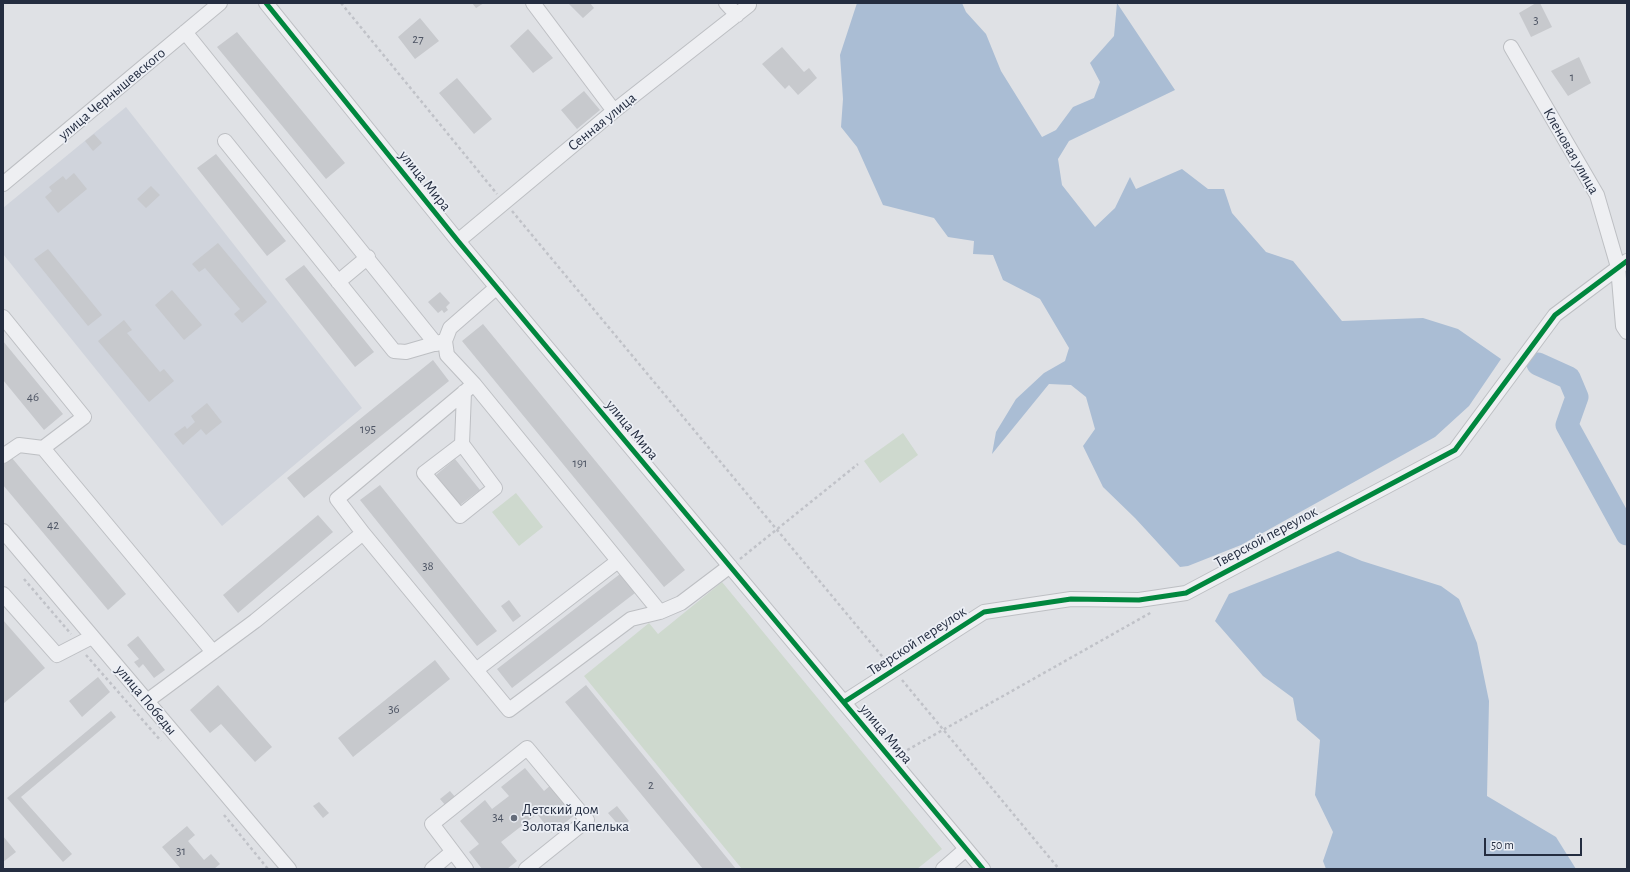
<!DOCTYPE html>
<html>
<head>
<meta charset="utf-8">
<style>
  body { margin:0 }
  #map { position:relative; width:1630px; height:872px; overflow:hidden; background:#dfe1e5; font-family:"Alegreya Sans",sans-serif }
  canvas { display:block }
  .frame { position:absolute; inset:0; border:4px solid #242d40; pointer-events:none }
  .scale { position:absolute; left:1484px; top:838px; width:98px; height:18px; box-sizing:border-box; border:2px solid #242d40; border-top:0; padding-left:5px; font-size:12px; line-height:14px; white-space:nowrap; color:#242d40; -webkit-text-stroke:3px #eceff5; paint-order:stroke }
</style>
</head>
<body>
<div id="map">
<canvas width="1630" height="872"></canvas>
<div class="frame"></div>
<div class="scale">50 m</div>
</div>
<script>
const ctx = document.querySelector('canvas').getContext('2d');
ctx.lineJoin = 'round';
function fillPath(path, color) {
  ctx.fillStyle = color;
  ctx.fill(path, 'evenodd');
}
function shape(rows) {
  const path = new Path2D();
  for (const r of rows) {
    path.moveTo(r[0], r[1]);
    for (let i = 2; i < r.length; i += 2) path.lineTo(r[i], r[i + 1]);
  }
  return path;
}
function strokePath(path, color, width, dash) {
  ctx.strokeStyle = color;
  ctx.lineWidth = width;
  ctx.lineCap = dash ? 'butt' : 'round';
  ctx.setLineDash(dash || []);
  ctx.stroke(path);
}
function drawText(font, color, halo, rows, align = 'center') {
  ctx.font = font + ' "Alegreya Sans",sans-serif';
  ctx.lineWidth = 3.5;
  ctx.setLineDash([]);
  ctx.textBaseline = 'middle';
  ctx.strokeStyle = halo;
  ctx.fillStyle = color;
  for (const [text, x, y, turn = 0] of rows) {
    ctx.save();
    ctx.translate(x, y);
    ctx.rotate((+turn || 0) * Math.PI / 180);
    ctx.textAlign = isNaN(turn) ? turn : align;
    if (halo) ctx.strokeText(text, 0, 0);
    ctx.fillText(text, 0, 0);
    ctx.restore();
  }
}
const built = shape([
  [126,107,362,408,222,526,3,254,3,208]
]);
const green = shape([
  [903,433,918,455,880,483,864,461],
  [516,493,543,527,519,546,492,512],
  [722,582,942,849,917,869,742,869,584,676,649,623,658,634]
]);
const water = shape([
  [857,3,962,3,966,12,986,34,1001,71,1042,137,1056,130,1073,107,1094,98,1100,82,1090,63,1114,36,1117,3,1175,90,1069,141,1058,159,1062,185,1095,227,1115,208,1130,177,1136,189,1182,169,1208,189,1224,189,1232,213,1266,252,1293,261,1342,321,1423,318,1458,329,1501,359,1469,406,1435,437,1241,545,1188,566,1180,567,1135,518,1103,487,1083,446,1095,429,1086,397,1071,385,1049,384,992,454,996,432,1016,399,1044,373,1065,361,1069,348,1040,299,1003,280,993,255,973,254,974,241,948,237,934,218,883,205,857,147,841,127,843,99,840,55],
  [1338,551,1362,561,1441,586,1459,599,1477,643,1489,701,1487,796,1556,837,1576,869,1326,869,1323,861,1333,832,1315,795,1320,740,1297,720,1293,698,1263,676,1215,621,1229,594]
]);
const river = shape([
  [1538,364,1569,378,1577,397,1567,425,1627,534]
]);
const building = shape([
  [472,3,484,3,476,8],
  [568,3,590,3,594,8,583,18],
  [1536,3,1540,3,1552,27,1531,37,1519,13],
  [420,18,439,41,415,59,398,37],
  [528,29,553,58,533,73,510,46],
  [237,32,345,163,326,179,217,47],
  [782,47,804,72,809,68,817,78,798,95,789,85,785,89,762,64],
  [1579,57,1591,83,1568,96,1551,71],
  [457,78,492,119,474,134,439,93],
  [584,91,600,110,577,129,561,110],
  [94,134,102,143,93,151,85,141],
  [216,154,286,241,267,256,197,168],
  [74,173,87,189,58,213,45,197,52,191,49,187,63,176,66,180],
  [151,186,160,195,146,208,137,199],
  [218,243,267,302,242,323,234,314,240,309,205,268,199,272,192,264],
  [48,249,102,315,88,326,34,259],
  [304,265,374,352,355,367,285,279],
  [172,290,202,325,184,340,155,305],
  [440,292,450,303,446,307,448,310,444,313,442,310,438,313,428,302],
  [124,320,132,330,127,333,160,372,164,369,174,381,149,402,98,341],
  [483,324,685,570,664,587,462,341],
  [3,341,63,414,44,430,3,380],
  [433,360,449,381,304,498,287,478],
  [207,403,222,422,206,435,201,429,183,445,174,434,185,426,187,429,195,422,191,416],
  [12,458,126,594,108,610,3,485,3,465],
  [455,459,480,490,460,505,436,475],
  [380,485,497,631,477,646,360,500],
  [318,515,333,532,238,613,223,595],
  [620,574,635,593,512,688,497,669],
  [509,600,521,616,513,622,501,606],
  [3,620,45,668,3,704],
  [138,636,165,670,154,678,143,664,139,668,134,662,139,659,127,645],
  [435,660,450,679,353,757,338,738],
  [98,677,110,692,82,717,69,701],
  [218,685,272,747,255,762,221,724,210,733,190,710],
  [586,685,736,869,703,869,565,702],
  [111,711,116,717,21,797,72,854,63,862,7,798],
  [525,768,544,791,552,784,576,814,552,833,537,814,501,842,517,861,507,869,482,869,469,852,479,844,460,821,485,800,492,809,509,796,501,787],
  [450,791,456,798,446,806,440,799],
  [319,802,329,813,323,818,313,806],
  [617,806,629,821,621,828,608,813],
  [187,826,195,835,188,841,204,860,211,854,220,864,214,869,181,869,162,847],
  [3,836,16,852,3,862]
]);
const path = shape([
  [341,3,497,194],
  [512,211,886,661],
  [740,559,858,464],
  [24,579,71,634],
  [86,655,161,741],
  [902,680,1059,869],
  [902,753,1152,612],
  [224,815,268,869]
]);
const minor = shape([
  [266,3,458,241,983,869],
  [533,3,614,111],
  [726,3,737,15],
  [185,32,436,344],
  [1511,47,1597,195,1618,267,1623,326,1627,332],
  [225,141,394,351,406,352,444,341],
  [3,184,220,3],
  [458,241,614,111,749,5],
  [338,282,368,257],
  [497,287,450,328,445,341,447,355,474,384,660,612],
  [3,317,84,417,43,448,19,445,3,456],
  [462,444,495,488,460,516,424,473,462,444,464,392],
  [43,448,213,652],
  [3,531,289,869],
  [363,533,476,670],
  [618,561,476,670,509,710,631,619,660,612,681,603,730,566],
  [3,594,57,655,92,637],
  [147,701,255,621,363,533,337,499,474,384],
  [844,702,984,612,1071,599,1139,600,1186,593,1455,450,1555,315,1627,261],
  [432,869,452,852],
  [466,869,432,824,527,748,587,820,526,869],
  [943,869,966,849]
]);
const cycleway = shape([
  [266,3,458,241,983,869],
  [844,702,984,612,1071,599,1139,600,1186,593,1455,450,1555,315,1627,261]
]);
const markers = [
  [514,818,4,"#656c7a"]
];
const numberNames = [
  ["3",1536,20],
  ["27",418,39],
  ["1",1572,77],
  ["46",33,397],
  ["195",368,429],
  ["191",580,463],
  ["42",53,525],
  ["38",428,566],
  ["36",394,709],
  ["2",651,785],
  ["34",498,817],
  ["31",181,851]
];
const streetNames = [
  ["улица Чернышевского",112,94,-40],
  ["Сенная улица",602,122,-39],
  ["Кленовая улица",1571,151,60],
  ["улица Мира",425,181,51],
  ["улица Мира",632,430,50],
  ["Тверской переулок",1266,537,-28],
  ["Тверской переулок",917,641,-33],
  ["улица Победы",146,700,50],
  ["улица Мира",886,734,50]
];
const poiNames = [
  ["Детский дом",522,809],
  ["Золотая Капелька",522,826]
];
fillPath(built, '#d0d4dc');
fillPath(green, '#ced9ce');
fillPath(water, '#aabdd4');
strokePath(river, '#aabdd4', 23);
fillPath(building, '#c7c9cd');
strokePath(minor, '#bdbfc3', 16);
strokePath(path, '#c0c2c8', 2.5, [3, 3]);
strokePath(minor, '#eeeff2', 14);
strokePath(cycleway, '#00873e', 5);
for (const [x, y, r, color] of markers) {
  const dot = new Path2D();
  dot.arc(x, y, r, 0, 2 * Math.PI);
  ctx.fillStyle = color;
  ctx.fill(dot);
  strokePath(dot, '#eceff5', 1.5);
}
drawText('13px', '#4e5564', null, numberNames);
drawText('15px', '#242d40', '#eceff5', streetNames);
drawText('15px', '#242d40', '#eceff5', poiNames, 'left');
</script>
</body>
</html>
